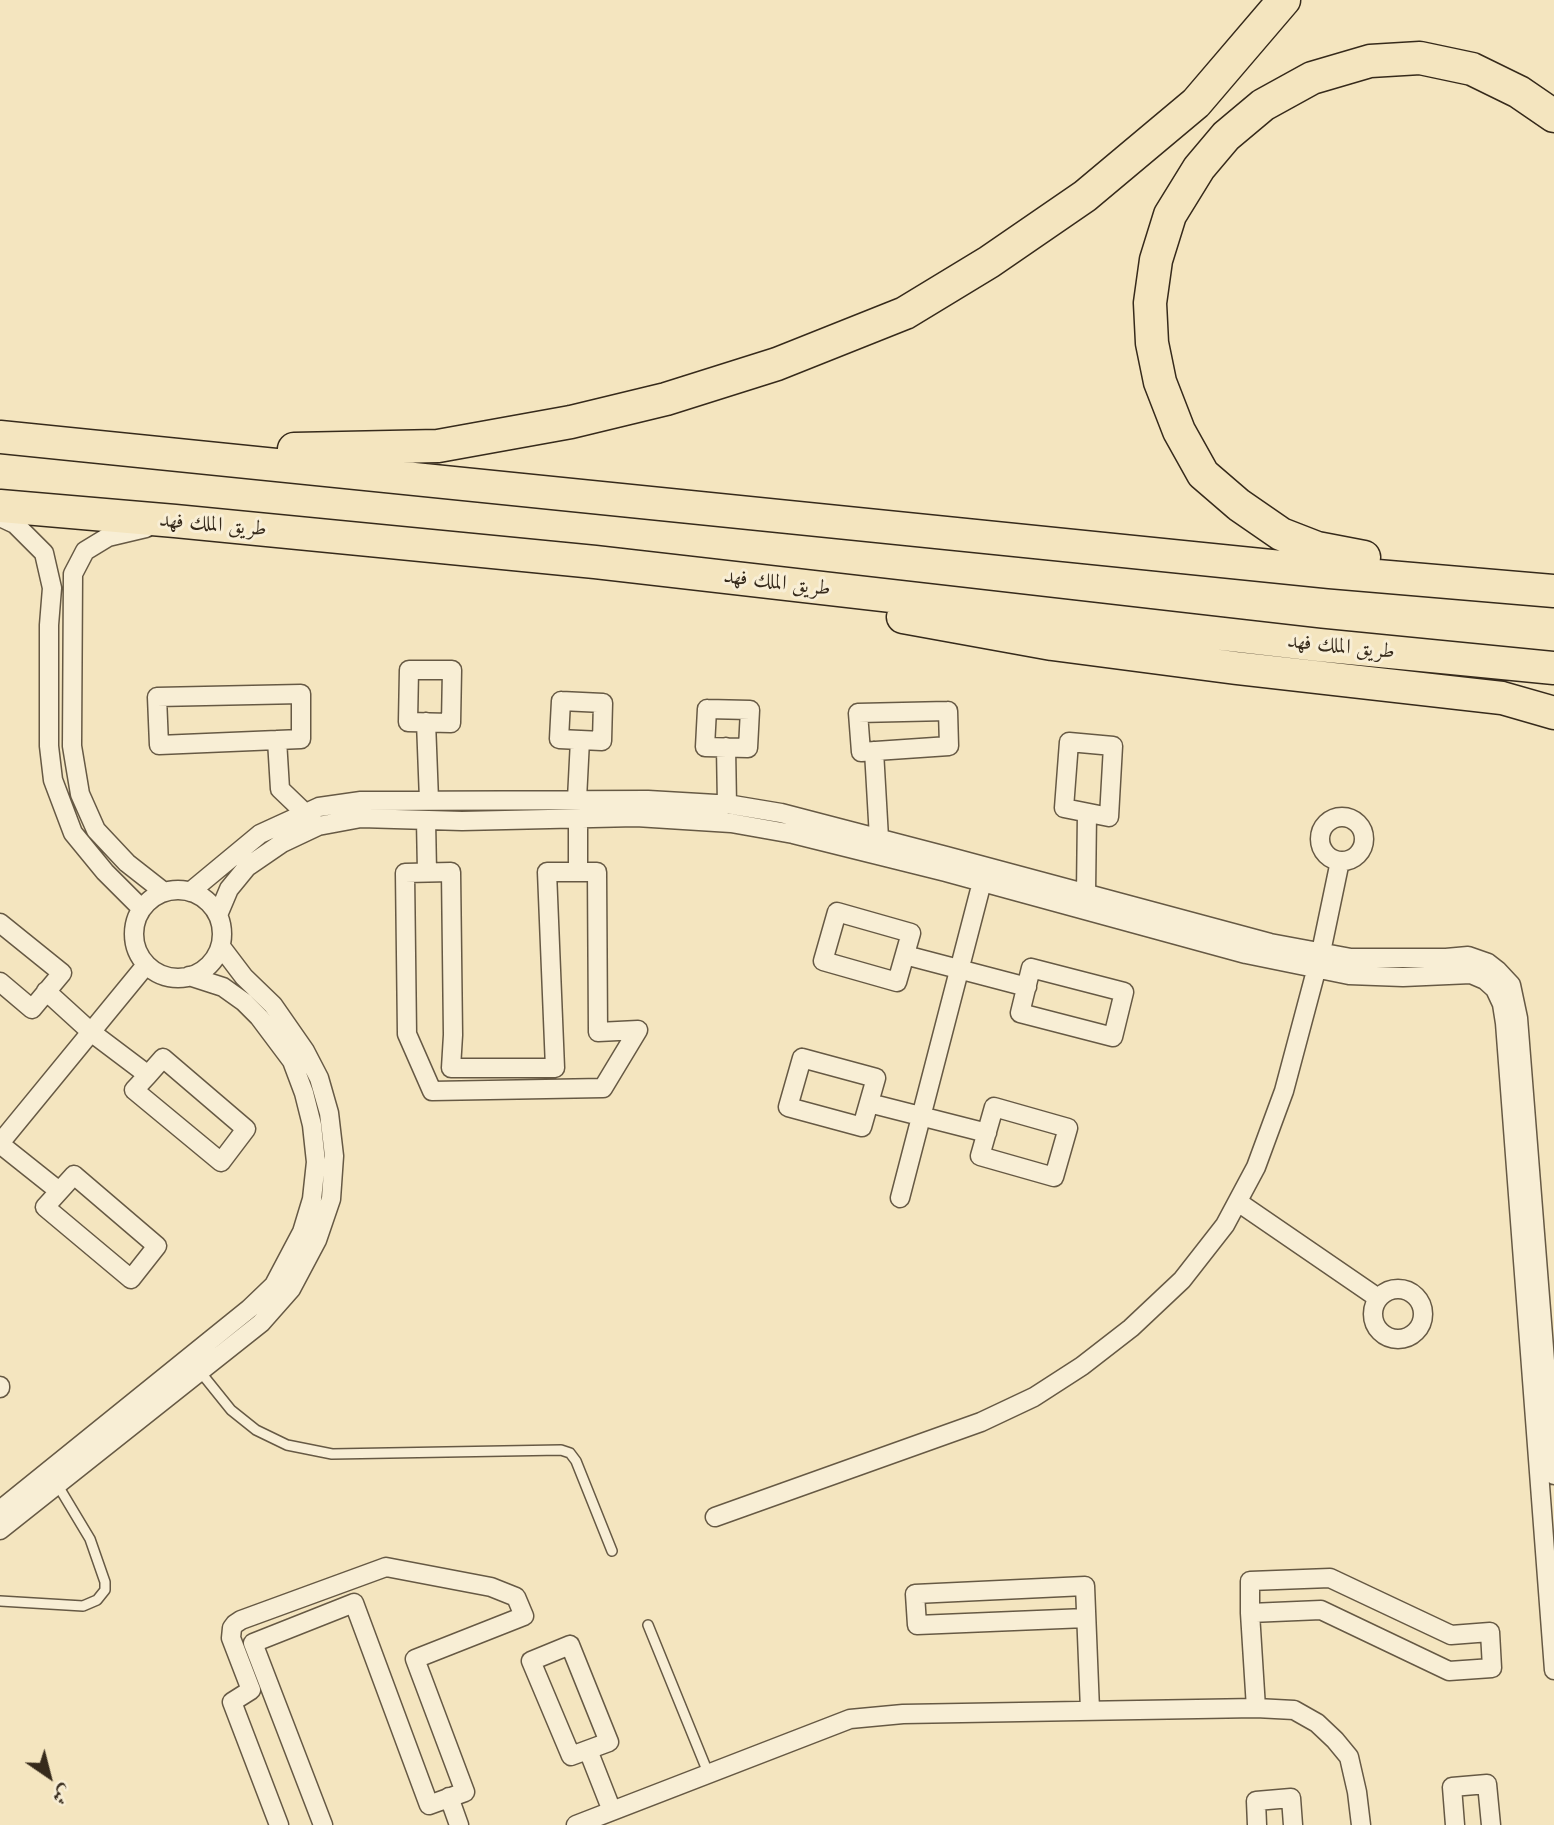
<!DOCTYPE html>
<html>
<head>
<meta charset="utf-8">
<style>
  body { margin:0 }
  #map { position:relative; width:1554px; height:1825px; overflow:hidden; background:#f4e5bf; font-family:"Old Standard TT",Amiri,serif }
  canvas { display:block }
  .north { position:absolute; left:14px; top:1741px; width:70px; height:70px; -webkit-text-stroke:5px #f8eed5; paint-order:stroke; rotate:145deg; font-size:19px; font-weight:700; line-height:28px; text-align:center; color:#362a1b }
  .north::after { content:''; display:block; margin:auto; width:24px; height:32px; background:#362a1b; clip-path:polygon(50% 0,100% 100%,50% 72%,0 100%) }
</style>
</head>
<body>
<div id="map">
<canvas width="1554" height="1825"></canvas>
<div class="north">ش</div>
</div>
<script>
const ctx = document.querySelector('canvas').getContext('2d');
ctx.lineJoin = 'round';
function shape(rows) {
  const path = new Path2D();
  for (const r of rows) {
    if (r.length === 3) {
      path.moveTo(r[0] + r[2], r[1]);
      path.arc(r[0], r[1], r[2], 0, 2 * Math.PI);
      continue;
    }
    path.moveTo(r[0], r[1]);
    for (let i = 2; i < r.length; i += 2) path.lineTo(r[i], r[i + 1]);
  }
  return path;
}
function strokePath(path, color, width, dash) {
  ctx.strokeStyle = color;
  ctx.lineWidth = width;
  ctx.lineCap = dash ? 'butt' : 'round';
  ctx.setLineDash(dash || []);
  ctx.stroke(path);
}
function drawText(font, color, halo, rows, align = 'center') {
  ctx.font = font + ' "Old Standard TT",Amiri,serif';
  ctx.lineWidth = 6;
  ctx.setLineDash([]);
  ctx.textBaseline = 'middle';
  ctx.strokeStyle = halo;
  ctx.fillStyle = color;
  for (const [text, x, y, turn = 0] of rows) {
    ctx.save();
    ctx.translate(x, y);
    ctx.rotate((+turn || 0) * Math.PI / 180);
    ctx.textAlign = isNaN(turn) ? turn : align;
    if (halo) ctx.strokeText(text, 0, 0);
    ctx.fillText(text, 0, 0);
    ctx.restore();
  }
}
const lane = shape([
  [198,1369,231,1410,256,1430,287,1445,332,1454,561,1450,570,1453,576,1461,612,1551],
  [0,1601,83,1606,97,1600,105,1590,105,1582,90,1539,57,1484],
  [648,1625,709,1775]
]);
const street = shape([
  [0,517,15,524,44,553,52,588,49,625,49,746,53,780,73,833,105,872,142,909],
  [146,528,108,537,85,551,73,574,72,746,80,794,96,830,127,863,164,892],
  [409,670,452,670,451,723,408,722,409,670],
  [301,694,301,739,159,745,157,697,301,694],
  [561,701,603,703,602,741,559,739,561,701],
  [707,709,750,710,748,748,705,747,707,709],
  [948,711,949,746,861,752,858,713,948,711],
  [426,722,429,800],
  [277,740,280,789,305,813],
  [1069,742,1113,746,1109,817,1064,808,1069,742],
  [726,747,727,805],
  [874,751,879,838],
  [577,799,580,740],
  [1342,839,22],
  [426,820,427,872],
  [578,872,547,872,555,1068,451,1068,453,1035,451,872,405,873,407,1034,432,1091,603,1088,638,1030,598,1032,597,872,578,872,578,819],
  [178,934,44],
  [190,892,260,834,319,807,361,801,648,800,733,805,781,813,946,856,1270,943,1351,958,1446,958,1468,956,1488,963,1497,970,1511,985,1518,1018,1554,1475],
  [1086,893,1087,813],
  [837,912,911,933,897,982,823,961,837,912],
  [218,915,229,889,247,867,282,843,318,826,361,818,462,821,636,817,731,823,793,834,946,872,1246,954,1349,975,1403,977,1471,974,1485,980,1495,989,1502,1004,1505,1023,1554,1670],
  [0,923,62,973,32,1009,0,982],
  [905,955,1027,987],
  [1031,968,1124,992,1113,1037,1020,1013,1031,968],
  [46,991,91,1032,148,1075,134,1090,221,1162,246,1129,163,1058,148,1075],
  [802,1058,876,1078,862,1127,788,1107,802,1058],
  [869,1103,987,1133],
  [994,1107,1068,1128,1054,1177,980,1156,994,1107],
  [0,1143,146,965],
  [0,1144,59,1191],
  [74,1175,157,1246,131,1279,45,1207,74,1175],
  [900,1198,982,882],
  [1238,1202,1378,1298],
  [1398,1314,25],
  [0,1386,0,1388],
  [0,1510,249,1309,274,1285,302,1232,312,1199,316,1162,312,1125,304,1093,292,1061,259,1017,244,1002,223,987,189,976],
  [715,1517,981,1422,1034,1397,1082,1366,1131,1328,1182,1280,1225,1225,1256,1167,1284,1091,1321,952,1340,861],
  [0,1530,261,1323,291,1289,317,1240,331,1199,334,1156,329,1113,319,1078,305,1051,273,1005,244,977,222,948],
  [1250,1613,1250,1581,1330,1578,1451,1635,1490,1632,1492,1668,1449,1671,1321,1610,1250,1613,1256,1708],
  [1086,1618,917,1625,915,1594,1085,1586,1090,1710],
  [570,1645,609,1742,571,1756,531,1661,570,1645],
  [588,1750,612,1811],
  [449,1797,459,1825],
  [279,1825,232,1702,251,1690,231,1638,232,1628,235,1624,241,1620,386,1567,491,1587,516,1597,524,1616,415,1659,465,1792,429,1805,354,1603,253,1643,323,1825],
  [576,1825,850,1719,903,1714,1256,1708,1294,1710,1317,1723,1335,1740,1349,1757,1357,1792,1361,1825],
  [1257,1825,1256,1801,1291,1798,1293,1825],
  [1455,1825,1452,1787,1487,1784,1491,1825]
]);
const highway = shape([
  [0,437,1330,572,1554,591],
  [294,449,438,446,571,422,666,399,777,364,905,313,989,262,1085,196,1196,103,1284,0],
  [0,506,175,521,595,562,1319,645,1554,668],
  [1364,557,1317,548,1281,534,1239,505,1203,474,1179,431,1160,382,1152,343,1150,303,1156,260,1170,215,1199,168,1226,136,1263,105,1312,78,1370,61,1420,58,1472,69,1519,92,1554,116],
  [903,617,1052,644,1236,668,1502,698,1554,713]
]);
const streetNames = [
  ["طريق الملك فهد",213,525,5],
  ["طريق الملك فهد",777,583,7],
  ["طريق الملك فهد",1341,647,6]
];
strokePath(lane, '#665944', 12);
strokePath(street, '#665944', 21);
strokePath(highway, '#362a1b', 35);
strokePath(lane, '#f8eed5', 9);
strokePath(street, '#f8eed5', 18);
strokePath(highway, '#f4e5bf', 32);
drawText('21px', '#362a1b', '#f8eed5', streetNames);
</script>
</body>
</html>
